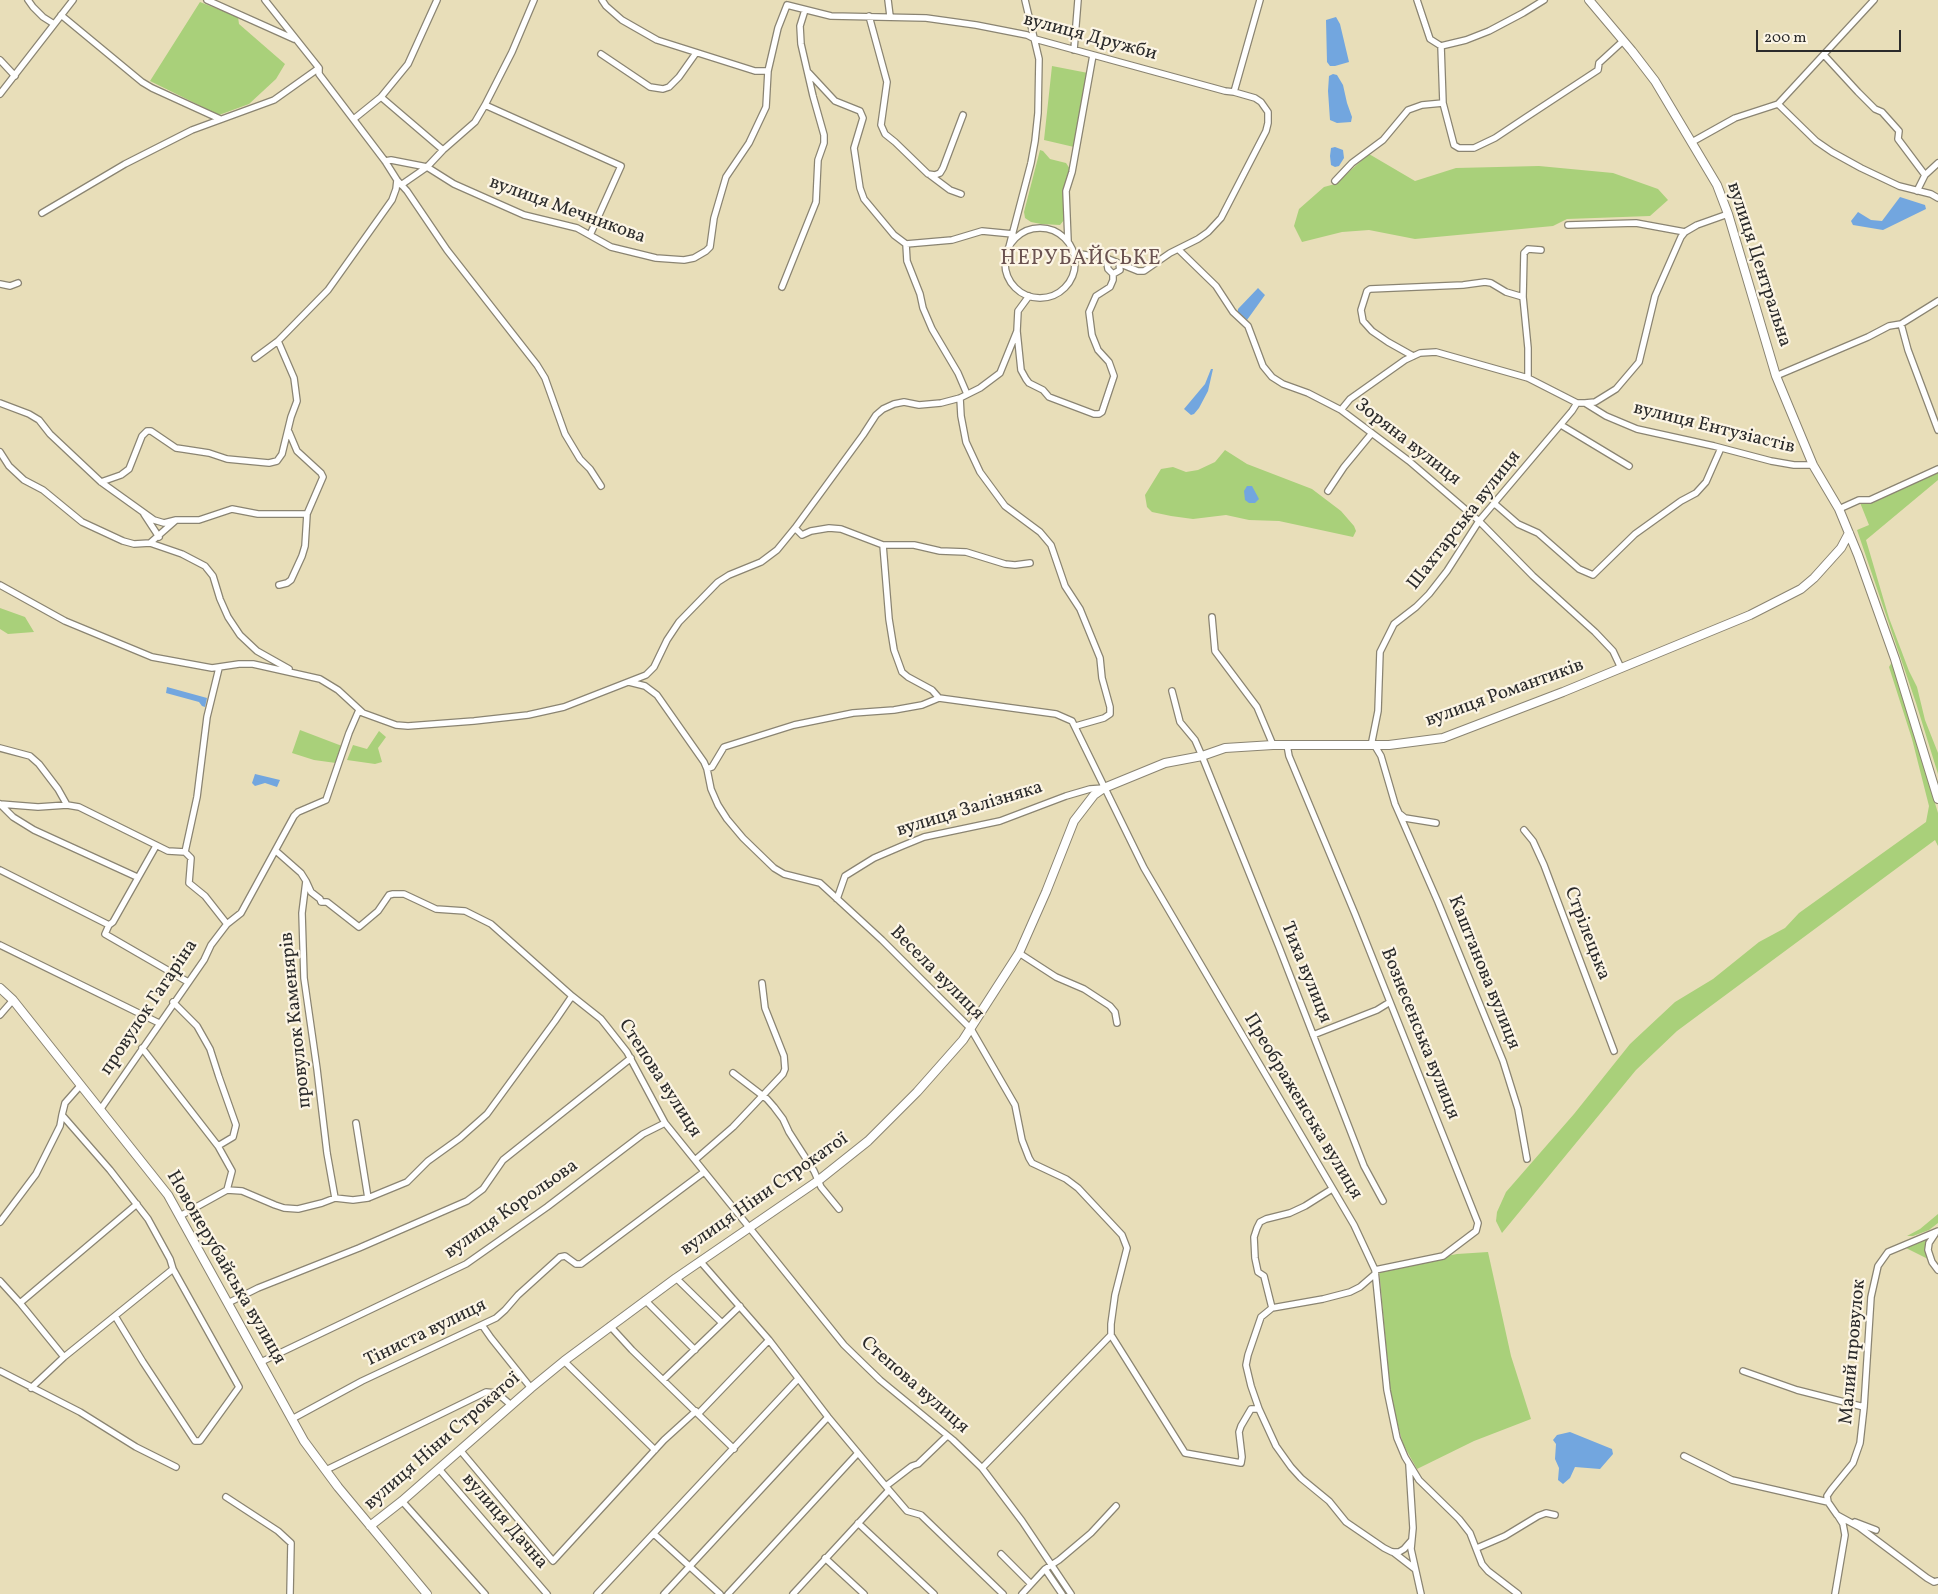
<!DOCTYPE html>
<html>
<head>
<meta charset="utf-8">
<style>
  body { margin:0 }
  #map { position:relative; width:1938px; height:1594px; overflow:hidden; background:#e8deb9; font-family:Vollkorn,serif }
  canvas { display:block }
  .scale { position:absolute; left:1756px; top:30px; width:145px; height:22px; box-sizing:border-box; border:2px solid #2b2b2b; border-top:0; padding-left:6px; font-size:15px; line-height:18px; white-space:nowrap; color:#2b2b2b; -webkit-text-stroke:4px #fcf5e5; paint-order:stroke }
</style>
</head>
<body>
<div id="map">
<canvas width="1938" height="1594"></canvas>
<div class="scale">200 m</div>
</div>
<script>
const ctx = document.querySelector('canvas').getContext('2d');
ctx.lineJoin = 'round';
function fillPath(path, color) {
  ctx.fillStyle = color;
  ctx.fill(path, 'evenodd');
}
function shape(rows) {
  const path = new Path2D();
  for (const r of rows) {
    if (r.length === 3) {
      path.moveTo(r[0] + r[2], r[1]);
      path.arc(r[0], r[1], r[2], 0, 2 * Math.PI);
      continue;
    }
    path.moveTo(r[0], r[1]);
    for (let i = 2; i < r.length; i += 2) path.lineTo(r[i], r[i + 1]);
  }
  return path;
}
function strokePath(path, color, width, dash) {
  ctx.strokeStyle = color;
  ctx.lineWidth = width;
  ctx.lineCap = dash ? 'butt' : 'round';
  ctx.setLineDash(dash || []);
  ctx.stroke(path);
}
function drawText(font, color, halo, rows, align = 'center') {
  ctx.font = font + ' Vollkorn,serif';
  ctx.lineWidth = 4.5;
  ctx.setLineDash([]);
  ctx.textBaseline = 'middle';
  ctx.strokeStyle = halo;
  ctx.fillStyle = color;
  for (const [text, x, y, turn = 0] of rows) {
    ctx.save();
    ctx.translate(x, y);
    ctx.rotate((+turn || 0) * Math.PI / 180);
    ctx.textAlign = isNaN(turn) ? turn : align;
    if (halo) ctx.strokeText(text, 0, 0);
    ctx.fillText(text, 0, 0);
    ctx.restore();
  }
}
const green = shape([
  [200,2,238,17,239,24,285,64,276,79,249,104,219,115,150,81],
  [1052,66,1088,73,1074,147,1044,140],
  [1040,150,1043,151,1050,159,1066,163,1070,169,1064,220,1060,225,1041,224,1031,222,1025,218,1024,212],
  [1369,154,1415,181,1456,168,1539,166,1613,173,1658,189,1668,200,1650,216,1567,219,1553,226,1415,239,1369,230,1342,232,1302,242,1294,226,1299,209,1324,187,1335,184],
  [1225,450,1247,464,1312,489,1341,511,1354,526,1356,531,1353,537,1279,521,1249,520,1226,515,1193,519,1171,516,1152,512,1147,507,1145,495,1161,469,1173,467,1186,472,1198,470,1215,462],
  [1938,469,1938,480,1866,540,1889,618,1909,671,1917,687,1925,720,1938,753,1938,774,1916,703,1857,530,1869,525,1859,500,1870,500],
  [0,608,25,617,34,632,8,634,0,629],
  [1892,662,1938,813,1938,846,1935,840,1677,1031,1636,1070,1502,1233,1496,1221,1497,1212,1506,1192,1574,1114,1630,1044,1675,1002,1713,979,1759,942,1785,928,1799,913,1926,822,1929,806,1912,739,1889,667],
  [300,730,342,746,336,763,314,760,292,753],
  [379,731,386,737,378,748,382,762,375,764,347,760,353,745,367,749],
  [1938,1214,1938,1223,1929,1230,1913,1236,1907,1236,1920,1229],
  [1928,1238,1927,1243,1928,1259,1904,1247],
  [1488,1252,1511,1356,1531,1419,1474,1441,1417,1469,1403,1444,1391,1400,1379,1269,1457,1254]
]);
const water = shape([
  [1336,17,1340,24,1349,62,1335,66,1330,66,1327,62,1326,20],
  [1333,74,1337,75,1343,85,1347,103,1352,117,1351,122,1337,123,1330,120,1328,91,1329,76],
  [1335,147,1343,150,1344,158,1339,166,1335,167,1331,165,1330,156,1331,148],
  [1900,197,1925,205,1926,209,1883,230,1853,225,1851,221,1858,212,1871,220,1882,221],
  [1258,288,1265,295,1247,320,1238,312,1238,309],
  [1211,369,1213,369,1208,391,1199,408,1194,414,1191,415,1184,409,1205,384],
  [1247,486,1252,486,1259,499,1255,503,1249,503,1245,500,1244,491],
  [167,687,207,698,205,707,202,706,199,702,166,693],
  [255,774,280,780,277,787,265,783,255,786,252,783],
  [1570,1432,1612,1449,1613,1454,1600,1469,1575,1467,1570,1478,1563,1484,1558,1480,1559,1468,1555,1459,1556,1444,1553,1440,1557,1435]
]);
const street = shape([
  [28,0,33,7,43,17,54,24],
  [207,0,294,39],
  [265,0,319,68,319,74,385,161,397,180,407,191,447,250,537,365,545,378,565,434,580,459,590,469,601,486],
  [602,0,606,6,622,20,657,40,755,71,768,71],
  [888,0,890,16],
  [1417,0,1430,39,1441,46,1443,103,1454,145,1459,148,1474,148,1495,138,1525,118,1598,70,1599,63,1623,41],
  [787,5,831,16,926,18,976,25,1027,35,1035,39,1225,91,1234,92],
  [61,15,142,82,152,88,220,119],
  [869,16,887,82,881,125,885,134,895,142,928,174,935,175,940,173,943,168,963,115],
  [1441,46,1466,40,1489,31,1523,13,1544,0],
  [1074,50,1078,0],
  [601,54,650,87,663,89,669,87,679,77,696,53],
  [1824,55,1858,92,1875,109,1882,112,1899,131,1898,139,1925,175],
  [0,60,15,76],
  [809,73,835,101,860,111,863,118,854,148,860,188,864,199,894,235,906,244,907,261,920,294,923,308,932,329,958,373,967,394],
  [0,94,73,0],
  [381,97,443,150],
  [1778,104,1874,0],
  [485,105,621,166,590,235],
  [355,118,381,97,408,64,437,0],
  [1692,142,1735,118,1778,104,1816,141,1832,152,1861,168,1899,186,1931,194,1938,198],
  [385,161,391,160,427,167,454,184,524,215,577,228,611,247,656,258,684,260,694,258,706,251,710,247,714,218,726,177,749,143,766,107,768,71,778,28,787,5],
  [930,175,950,190,961,194],
  [1335,181,1352,163,1383,140,1408,110,1422,105,1443,103],
  [401,185,427,167,443,150,475,122,485,105,512,52,534,0],
  [1917,191,1925,175,1938,163],
  [42,213,125,164,192,130,274,100,319,68],
  [1568,225,1636,223,1685,232],
  [1040,263,35],
  [1068,241,1066,191,1072,172,1093,55],
  [906,244,952,240,982,231,1013,234],
  [1009,247,1031,163,1035,141,1038,113,1039,59,1025,0],
  [1179,250,1216,286,1233,312,1248,326,1263,366,1272,377,1283,384,1308,393,1341,410,1409,461,1479,521,1533,576,1595,632,1613,651,1621,668],
  [1074,253,1106,258,1138,271,1144,271,1170,253,1198,239,1208,232,1221,218,1266,131,1268,123,1268,112,1261,102,1255,98,1234,92,1260,0],
  [1106,258,1108,269,1113,274],
  [1113,274,1120,270,1119,264],
  [0,284,10,286,18,283],
  [782,287,816,202,818,160,824,143,824,135,813,96,801,44,800,26,805,10],
  [1029,296,1018,311,1017,331,1021,370,1026,379,1029,383,1043,390,1049,397,1094,414,1099,414,1102,412,1114,376,1109,362,1098,350,1092,335,1089,312,1096,296,1110,287,1113,280,1113,274],
  [1901,324,1908,350,1938,430],
  [1413,356,1388,342,1372,331,1363,321,1361,310,1367,291,1370,289,1463,285,1485,282,1491,283,1506,292,1523,297],
  [255,358,278,341,328,290,392,200,396,189,397,180],
  [1776,376,1868,337,1889,326,1901,324,1938,301],
  [1528,378,1528,348,1523,297,1524,253,1528,249,1541,250],
  [960,398,961,416,966,442,980,472,1005,506,1040,532,1051,545,1065,586,1080,609,1100,658,1102,678,1110,707,1110,714,1104,718,1076,726],
  [0,403,29,414,39,420,50,434,101,482,154,520,164,523,176,520,199,520,232,509,258,514,307,514],
  [1585,403,1595,402,1616,389,1639,362,1655,296,1681,237,1685,232,1697,225,1728,214],
  [1341,410,1350,399,1405,360,1420,353,1436,352,1528,378,1577,403,1585,403,1606,416,1637,429,1714,446,1771,461,1794,465,1813,465],
  [1561,425,1629,466],
  [0,452,9,466,24,480,43,490,82,522,123,541,134,544,150,543,175,521],
  [101,482,121,475,129,469,142,436,147,431,151,431,176,448,183,449,209,453,227,459,269,463,277,461,282,454,291,417,297,401,294,378,278,341],
  [1328,491,1344,467,1372,433],
  [1495,504,1518,524,1538,533,1579,569,1593,575,1635,534,1681,501,1696,493,1706,482,1721,448],
  [1839,509,1859,500,1870,500,1938,469],
  [144,514,159,537],
  [795,528,802,535,811,531,829,528,841,529,883,545,914,545,940,551,966,552,1005,564,1015,565,1030,563],
  [150,543,182,554,205,566,213,576,220,599,228,617,240,635,257,651,289,669],
  [883,545,889,619,894,650,902,672,908,677,932,690,939,698],
  [0,585,65,621,152,657,212,668,239,664,253,664,320,679,338,690,363,713,396,725,408,726,474,721,528,715,564,707,646,675,654,667,667,640,679,622,718,582,729,575,761,562,777,550,795,528,863,435,876,415,883,409,894,404,904,402,919,405,941,403,960,398,980,388,1000,373,1017,331],
  [279,585,287,583,291,580,302,556,305,546,307,514,323,477,321,473,297,451,289,432],
  [1212,617,1215,651,1257,707,1273,745],
  [629,682,645,686,657,695,704,762,707,769,711,789,718,805,727,819,743,838,774,868,784,874,820,883,882,940,971,1029,1015,1105,1022,1140,1029,1158,1032,1163,1066,1179,1078,1188,1122,1235,1127,1248,1115,1295,1111,1324,1111,1335,1185,1453,1241,1463,1242,1457,1239,1432,1241,1426,1251,1409,1259,1409,1276,1446,1291,1467,1301,1478,1329,1501,1346,1522,1384,1548,1392,1552,1399,1552,1404,1549,1411,1541],
  [1172,691,1180,722,1195,740,1202,756,1279,947,1364,1166,1383,1201],
  [1287,745,1289,756,1355,914,1478,1223,1476,1231,1443,1256,1375,1270],
  [1371,746,1378,711,1380,652,1394,624,1416,607,1429,594,1447,571,1479,521,1572,411,1577,403],
  [1375,746,1381,756,1395,804,1438,902,1503,1061,1518,1109,1527,1159],
  [0,748,30,756,39,764,58,789,67,805],
  [707,769,712,767,724,747,794,725,853,713,894,710,922,705,939,698,1056,714,1072,721,1144,868,1354,1225,1375,1270,1387,1390,1397,1438,1405,1457,1419,1480,1459,1519,1470,1533,1482,1564,1488,1571,1518,1594],
  [0,804,38,807,67,805,79,807,168,851,185,852,191,858,189,883,205,896,227,924],
  [0,804,13,817,34,830,137,877],
  [1400,814,1405,818,1436,823],
  [1524,830,1533,841,1544,865,1614,1051],
  [276,851,301,873,306,881,302,913,304,978,317,1069,327,1153,335,1198],
  [185,852,197,797,207,717,219,668],
  [0,870,109,925,105,934,188,982],
  [306,881,311,892,320,899,321,902,327,902,359,927,378,911,389,895,393,894,404,894,436,909,465,911,491,924,572,996,601,1019,627,1052,665,1123,844,1345,880,1380,953,1440,982,1468,1022,1521,1071,1594],
  [837,899,845,876,874,858,902,846,924,837,1000,821,1066,796,1090,789,1104,788],
  [109,925,113,922,156,846],
  [0,945,159,1023],
  [1019,953,1056,977,1084,989,1110,1006,1115,1012,1117,1023],
  [173,1002,197,1026,210,1049,219,1077,236,1125,233,1137,218,1146],
  [0,1015,13,1000],
  [1313,1035,1377,1010,1390,1002],
  [142,1048,218,1146,232,1171,227,1190],
  [733,1073,767,1099,774,1107,783,1119,789,1132,814,1171,821,1187,839,1209],
  [80,1086,65,1103,62,1115,110,1170,148,1219,170,1259,173,1269,239,1387,200,1441,195,1441,143,1362,115,1316],
  [100,1110,204,960,211,945,227,924,241,913,294,816,298,812,326,800,349,733,359,710],
  [356,1123,368,1198],
  [695,1160,733,1127,783,1074,785,1069,784,1056,765,1008,762,983],
  [180,1216,227,1190,242,1191,275,1205,284,1208,298,1209,322,1203,335,1198,353,1200,368,1198,407,1182,428,1161,460,1138,487,1114,555,1021,572,996],
  [0,1222,36,1174,60,1126,62,1115],
  [1935,1234,1929,1243,1928,1250,1932,1262,1938,1270],
  [700,1261,769,1340,828,1417,889,1490,793,1594],
  [676,1278,722,1323],
  [0,1281,20,1303,64,1357],
  [645,1300,695,1350],
  [20,1303,137,1204],
  [228,1303,258,1288,359,1248,467,1201,483,1189,503,1160,631,1058],
  [1272,1308,1264,1276,1258,1272,1255,1258,1254,1237,1257,1228,1260,1222,1266,1219,1290,1213,1305,1206,1332,1189],
  [482,1325,491,1338,531,1388],
  [610,1326,632,1350,734,1449],
  [564,1361,655,1450],
  [261,1362,466,1264,547,1207,643,1134,665,1123],
  [0,1371,80,1412,136,1447,176,1467],
  [1743,1371,1797,1390,1864,1407],
  [663,1380,740,1306],
  [31,1388,64,1357,173,1269],
  [1259,1409,1251,1386,1246,1365,1248,1355,1261,1317,1272,1308,1323,1299,1350,1292,1360,1287,1375,1274],
  [698,1414,769,1340],
  [292,1419,362,1381,496,1318,505,1310,518,1295,560,1257,565,1256,576,1264,581,1264,704,1172],
  [460,1450,553,1561,664,1440,696,1411],
  [1684,1456,1732,1480,1828,1502,1837,1515,1859,1527,1927,1578,1934,1582,1938,1581],
  [1409,1465,1413,1528,1411,1549,1421,1594],
  [982,1468,1111,1335],
  [439,1469,547,1594],
  [326,1470,486,1392,497,1393,511,1405],
  [886,1486,912,1466,918,1464,947,1436],
  [889,1490,907,1511,921,1515,1003,1594],
  [226,1497,278,1531,291,1543,290,1594],
  [402,1501,485,1594],
  [1828,1502,1827,1496,1831,1490,1853,1463,1860,1443,1864,1407,1871,1297,1878,1266,1888,1252,1938,1231],
  [1855,1522,1876,1530],
  [858,1523,934,1594],
  [654,1534,720,1594],
  [1477,1548,1505,1536,1538,1516,1546,1513,1555,1515],
  [1393,1552,1415,1569],
  [1001,1554,1031,1584],
  [825,1558,864,1594],
  [1045,1569,1062,1594],
  [597,1594,798,1379],
  [664,1594,828,1417],
  [728,1594,858,1453],
  [1022,1594,1045,1569,1059,1560,1091,1533,1116,1506],
  [1835,1594,1845,1535,1843,1524,1838,1516]
]);
const secondary = shape([
  [1589,0,1632,51,1655,81,1717,185,1728,214,1776,376,1813,465,1839,509,1858,555,1895,659,1938,799],
  [0,988,13,1000,168,1195,304,1441,338,1487,427,1594],
  [370,1526,402,1501,531,1388,564,1361,676,1278,819,1180,868,1141,917,1092,963,1040,1019,953,1046,892,1074,821,1094,795,1104,788,1165,763,1202,756,1225,748,1273,745,1389,745,1443,738,1563,692,1750,615,1801,589,1814,578,1841,548,1849,533]
]);
const streetNames = [
  ["вулиця Дружби",1090,38,15],
  ["вулиця Мечникова",567,211,20],
  ["вулиця Центральна",1758,265,72],
  ["вулиця Ентузіастів",1714,429,14],
  ["Зоряна вулиця",1407,443,38],
  ["Шахтарська вулиця",1465,521,-52],
  ["вулиця Романтиків",1505,694,-20],
  ["вулиця Залізняка",970,810,-17],
  ["Стрілецька",1586,934,69],
  ["Тиха вулиця",1305,973,68],
  ["Каштанова вулиця",1483,973,68],
  ["Весела вулиця",936,974,45],
  ["провулок Гагаріна",150,1008,-56],
  ["провулок Каменярів",297,1020,-96],
  ["Вознесенська вулиця",1419,1034,68],
  ["Степова вулиця",659,1079,57],
  ["Преображенська вулиця",1302,1107,59],
  ["вулиця Ніни Строкатої",765,1195,-35],
  ["вулиця Корольова",512,1210,-35],
  ["Новонерубайська вулиця",225,1268,60],
  ["Тіниста вулиця",426,1334,-26],
  ["Малий провулок",1854,1352,-85],
  ["Степова вулиця",914,1386,41],
  ["вулиця Ніни Строкатої",443,1442,-41],
  ["вулиця Дачна",504,1522,49]
];
const quarterNames = [
  ["НЕРУБАЙСЬКЕ",1081,260]
];
fillPath(green, '#a9d07a');
fillPath(water, '#72a6df');
strokePath(street, '#8a8472', 8);
strokePath(secondary, '#8a8472', 10);
strokePath(street, '#fff', 5.5);
strokePath(secondary, '#fff', 8);
drawText('19px', '#2b2b2b', '#fcf5e5', streetNames);
ctx.letterSpacing = '1px';
drawText('21px', '#6a5250', '#fcf5e5', quarterNames);
ctx.letterSpacing = '0px';
</script>
</body>
</html>
